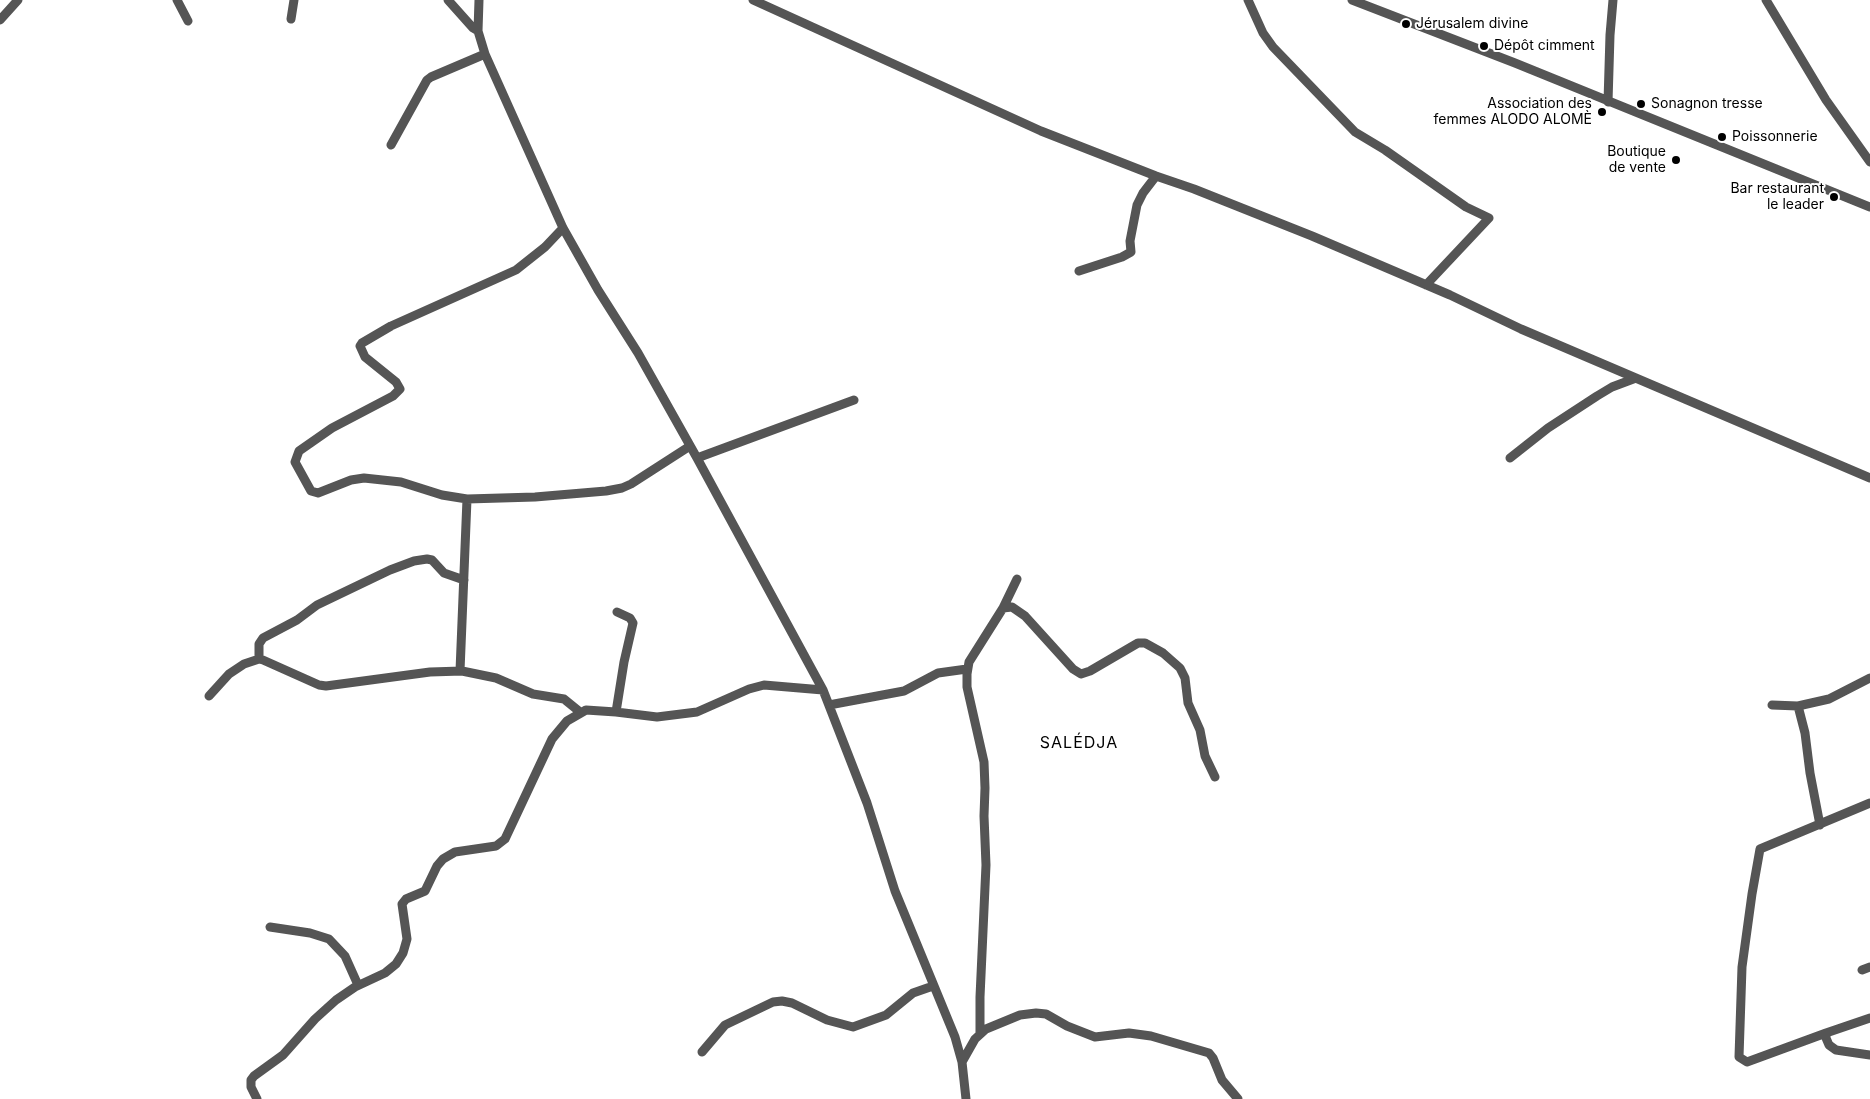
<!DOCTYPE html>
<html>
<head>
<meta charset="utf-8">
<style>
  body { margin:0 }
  canvas { display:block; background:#fff }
</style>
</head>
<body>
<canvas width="1870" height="1099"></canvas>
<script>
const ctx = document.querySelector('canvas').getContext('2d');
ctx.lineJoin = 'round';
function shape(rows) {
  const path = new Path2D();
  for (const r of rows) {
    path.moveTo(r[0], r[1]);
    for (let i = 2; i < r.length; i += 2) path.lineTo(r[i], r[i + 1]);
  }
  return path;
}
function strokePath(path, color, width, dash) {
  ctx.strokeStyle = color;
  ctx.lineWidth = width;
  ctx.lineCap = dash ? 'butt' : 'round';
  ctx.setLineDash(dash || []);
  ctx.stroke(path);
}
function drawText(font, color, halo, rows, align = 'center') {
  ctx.font = font + ' Inter,sans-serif';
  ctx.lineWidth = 4;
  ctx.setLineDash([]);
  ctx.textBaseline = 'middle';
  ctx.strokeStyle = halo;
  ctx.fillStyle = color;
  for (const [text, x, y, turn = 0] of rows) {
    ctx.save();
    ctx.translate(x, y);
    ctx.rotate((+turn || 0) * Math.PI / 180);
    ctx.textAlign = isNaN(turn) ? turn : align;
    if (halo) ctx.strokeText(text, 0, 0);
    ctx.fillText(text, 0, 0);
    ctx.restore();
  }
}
const street = shape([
  [177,0,188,21],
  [448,0,473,28,478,31],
  [479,0,478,31,485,54,563,228,598,290,638,353,697,458,823,690,867,803,895,891,955,1037,962,1062,966,1099],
  [753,0,1041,131,1156,176,1194,189,1312,236,1450,295,1521,329,1870,478],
  [1248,0,1263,33,1273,47,1355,132,1385,150,1466,207,1489,218,1426,285],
  [1352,0,1515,63,1870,207],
  [1766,0,1826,100,1870,162],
  [291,19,294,0],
  [0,20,18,0],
  [1608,102,1610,35,1613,0],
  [391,145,427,80,431,77,485,54],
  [563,228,545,247,516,270,391,326,362,343,360,346,365,357,396,382,400,389,393,396,332,428,299,451,295,462,311,491,318,493,351,480,364,478,401,482,442,495,467,499,535,497,606,491,622,488,631,484,690,446],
  [1079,271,1122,257,1131,252,1130,241,1137,205,1143,193,1156,176],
  [697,458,854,400],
  [1510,458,1548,428,1597,396,1612,387,1636,378],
  [1003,608,1012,607,1025,616,1073,669,1081,674,1090,671,1138,643,1145,643,1163,653,1180,668,1185,678,1188,703,1200,730,1205,756,1215,777],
  [259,659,259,644,263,638,297,620,317,605,390,570,414,561,427,559,432,560,444,573,464,580],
  [460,671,467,499],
  [209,696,229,674,244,664,259,659,263,660,319,685,326,686,430,672,462,671,496,678,533,694,564,699,580,712],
  [829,705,904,691,938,673,967,669],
  [1772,705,1798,706,1829,699,1870,678],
  [1798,706,1805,733,1810,773,1820,825],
  [616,712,624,662,633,623,630,618,617,612],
  [270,927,310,933,329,939,345,956,358,985],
  [1862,970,1870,967],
  [1870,1018,1826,1033,1826,1038,1829,1045,1836,1050,1870,1055],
  [980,1033,980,997,986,865,984,816,985,788,984,762,967,687,967,674,969,662,1003,608,1017,579],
  [1826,1033,1747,1062,1739,1057,1742,967,1752,894,1760,849,1870,803],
  [702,1052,725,1025,773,1002,782,1001,792,1003,827,1020,853,1027,886,1015,913,993,933,986],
  [962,1062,975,1039,986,1029,1020,1015,1036,1013,1046,1014,1067,1026,1095,1037,1129,1033,1151,1036,1209,1053,1213,1058,1222,1080,1238,1099],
  [257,1099,251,1087,251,1080,254,1076,283,1055,315,1019,336,1000,355,987,385,973,396,964,403,953,407,939,402,904,406,899,425,891,437,866,443,859,455,852,496,846,505,839,552,739,567,721,586,710,616,712,657,717,697,712,749,689,764,685,823,690]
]);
const markers = [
  [1406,24,5,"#000"],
  [1484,46,5,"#000"],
  [1641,104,5,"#000"],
  [1602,112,5,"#000"],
  [1722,137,5,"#000"],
  [1676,160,5,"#000"],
  [1834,197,5,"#000"]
];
const poiNames = [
  ["Jérusalem divine",1416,24],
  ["Dépôt cimment",1494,46],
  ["Association des",1592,104,"right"],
  ["femmes ALODO ALOMÈ",1592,120,"right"],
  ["Sonagnon tresse",1651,104],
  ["Poissonnerie",1732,137],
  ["Boutique",1666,152,"right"],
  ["de vente",1666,168,"right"],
  ["Bar restaurant",1824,189,"right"],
  ["le leader",1824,205,"right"]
];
const quarterNames = [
  ["SALÉDJA",1079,743]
];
strokePath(street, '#555', 9);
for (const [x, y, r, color] of markers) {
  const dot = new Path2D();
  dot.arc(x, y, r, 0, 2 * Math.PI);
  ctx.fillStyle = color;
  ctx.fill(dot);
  strokePath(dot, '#fff', 2);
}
drawText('14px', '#000', '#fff', poiNames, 'left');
ctx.letterSpacing = '1px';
drawText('16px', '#000', '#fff', quarterNames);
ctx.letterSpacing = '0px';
</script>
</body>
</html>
